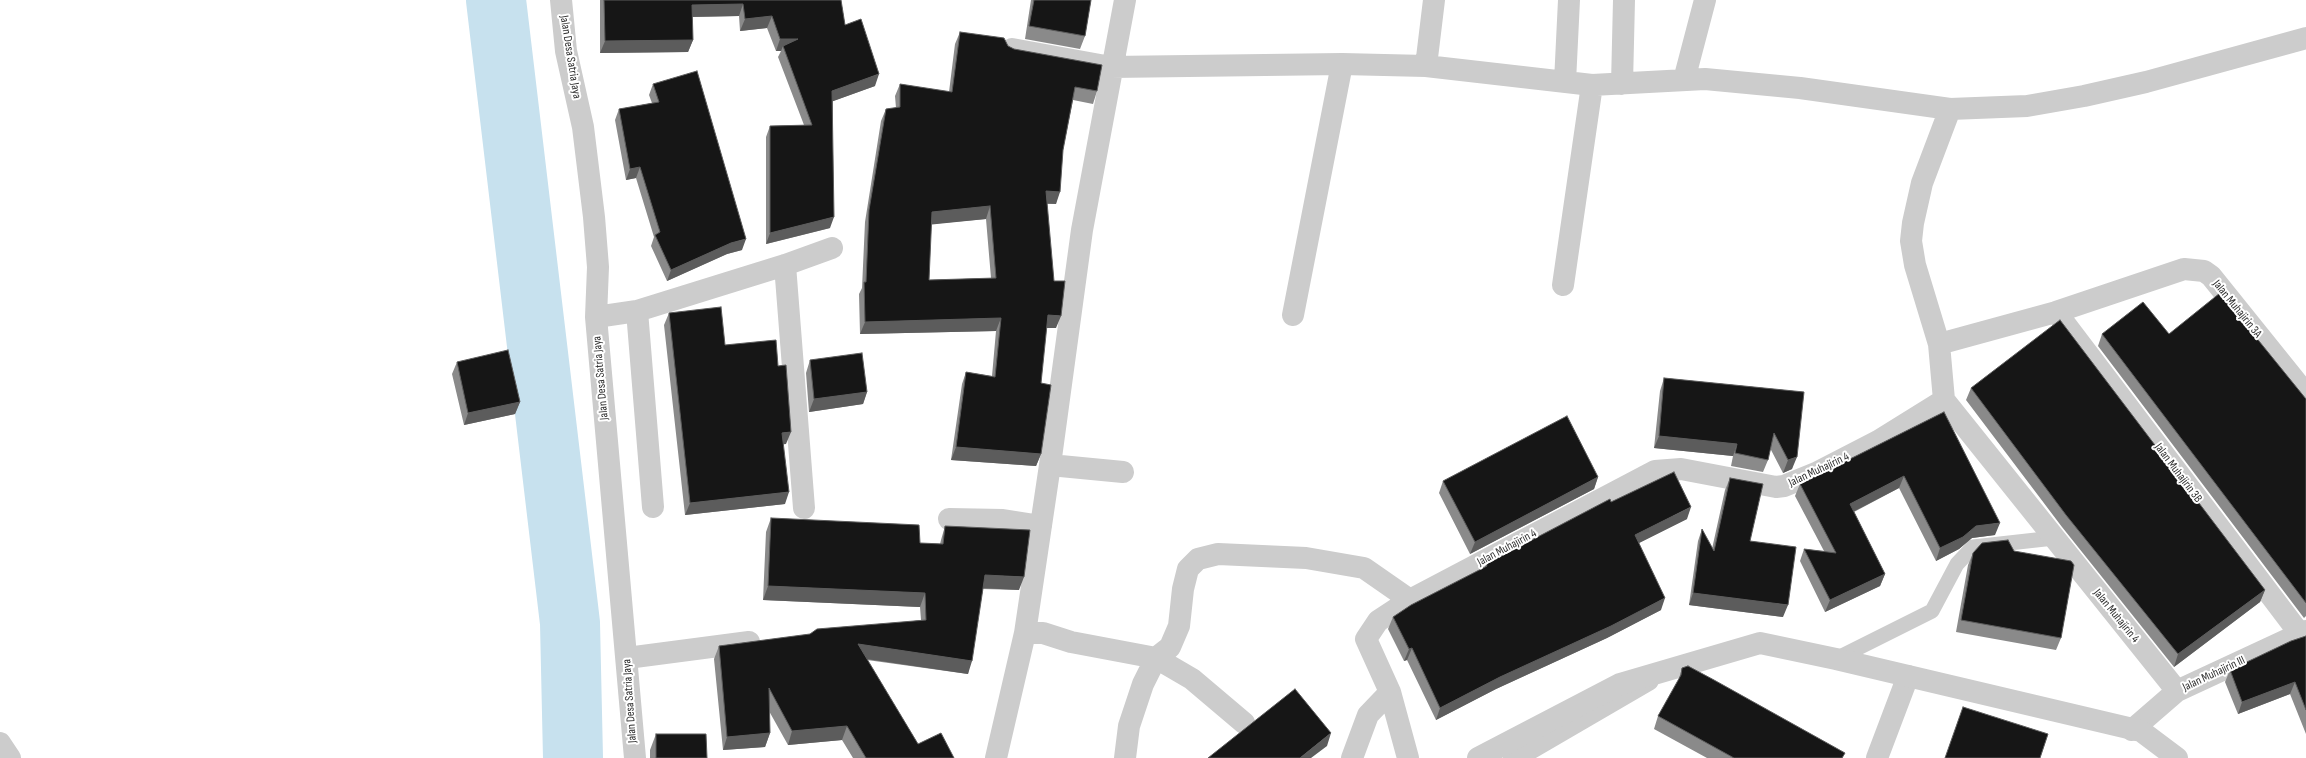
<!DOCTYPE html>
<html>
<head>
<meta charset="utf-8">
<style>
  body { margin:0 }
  canvas { display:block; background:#fff }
</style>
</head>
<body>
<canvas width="2306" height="758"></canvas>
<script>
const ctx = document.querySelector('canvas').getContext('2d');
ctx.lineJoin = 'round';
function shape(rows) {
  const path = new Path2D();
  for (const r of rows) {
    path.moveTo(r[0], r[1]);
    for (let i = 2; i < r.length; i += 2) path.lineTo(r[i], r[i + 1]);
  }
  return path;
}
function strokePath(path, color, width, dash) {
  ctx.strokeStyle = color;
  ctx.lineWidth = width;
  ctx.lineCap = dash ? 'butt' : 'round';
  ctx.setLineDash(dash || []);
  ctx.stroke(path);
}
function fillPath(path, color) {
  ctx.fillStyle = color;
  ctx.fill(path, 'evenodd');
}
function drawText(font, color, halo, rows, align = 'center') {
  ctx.font = font + ' "Sofia Sans Condensed",sans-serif';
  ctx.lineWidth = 4;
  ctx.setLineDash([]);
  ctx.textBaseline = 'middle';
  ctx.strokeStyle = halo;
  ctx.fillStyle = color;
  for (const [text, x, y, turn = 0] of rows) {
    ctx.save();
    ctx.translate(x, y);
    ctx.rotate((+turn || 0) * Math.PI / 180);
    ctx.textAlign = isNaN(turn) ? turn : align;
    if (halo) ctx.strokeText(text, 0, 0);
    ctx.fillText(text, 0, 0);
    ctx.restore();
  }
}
const river = shape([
  [496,0,570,623,573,758]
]);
const service = shape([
  [1836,659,1932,611,1957,564,1973,547,2054,538]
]);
const minor = shape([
  [561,0,566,51,583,127,594,217,598,267,596,317,635,758],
  [1012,49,1111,67,1342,64,1426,66,1592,85,1705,79,1800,88,1950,109,2027,106,2084,96,2146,82,2306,38],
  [1426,66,1434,0],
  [1684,80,1705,0],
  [1565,82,1569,0],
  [1622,84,1624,0],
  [785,265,804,508],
  [1563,285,1592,85],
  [637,311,653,507],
  [2056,312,2300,634],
  [1293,315,1342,64],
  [596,317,637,311,785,265,832,248],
  [1939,344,2056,312,2184,269,2204,271,2211,276,2306,394],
  [1944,400,1939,344,1915,265,1911,241,1913,223,1922,183,1950,109],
  [1050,465,1123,472],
  [949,519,1003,520,1041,526],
  [1025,633,1043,633,1071,642,1156,658,1143,684,1129,726,1125,758],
  [627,658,749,642],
  [1244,723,1192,679,1156,658,1170,647,1179,626,1183,589,1188,569,1198,559,1218,554,1306,558,1364,568,1410,600],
  [2132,730,2177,691,2306,631],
  [996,758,1025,633,1050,465,1082,230,1125,0],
  [1352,758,1368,715,1390,692],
  [1408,758,1390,692,1366,639,1378,621,1410,600,1655,471,1681,469,1776,487,1784,486,1816,473,1878,441,1944,400,2177,691],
  [1514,758,1648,680],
  [1877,758,1908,676]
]);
const tertiary = shape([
  [0,743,10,758],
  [1478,758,1620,684,1760,643,1836,659,2141,731,2177,758]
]);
const wall = shape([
  [600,0,841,0,845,25,875,86,833,101,830,228,766,244,766,137,770,126,804,125,778,57,781,51,776,51,767,28,740,31,739,16,692,17,693,40,688,52,600,53],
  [1031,0,1091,0,1085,36,1080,49,1025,39],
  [960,32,1008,46,1097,91,1093,104,1073,100,1063,150,1056,204,1047,204,1056,328,1046,328,1041,383,1041,454,1036,466,951,460,962,384,966,372,992,376,996,331,860,334,859,294,862,288,865,222,881,121,886,109,896,108,895,96,900,84,949,92,955,44],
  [986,219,991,278,929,280,931,224],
  [653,84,742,250,727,254,667,281,651,246,654,237,636,178,626,180,615,120,619,109,652,103,649,95],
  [669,313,786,444,783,444,785,504,685,515,664,325],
  [2102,334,2169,334,2306,399,2306,616,2304,618,2098,346],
  [810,360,867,392,863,404,809,412,806,373],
  [457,362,520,402,515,414,464,425,452,374],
  [1664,378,1804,392,1792,469,1783,473,1770,448,1768,460,1763,472,1731,466,1733,456,1654,448,1660,391],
  [1971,388,2265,590,2260,602,2174,667,2062,527,1966,400],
  [1944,412,1995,535,1972,538,1959,549,1936,561,1899,488,1854,512,1885,574,1880,586,1825,612,1800,561,1804,549,1824,551,1795,496,1800,484],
  [1598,477,1594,489,1470,554,1439,493,1443,481],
  [1730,478,1750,541,1783,617,1689,605,1698,541,1702,529,1712,549,1725,490],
  [1611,502,1687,519,1639,543,1661,610,1607,638,1496,689,1436,720,1407,660,1404,661,1388,629,1393,617,1485,567,1486,564],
  [771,518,920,543,940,544,941,540,945,526,1019,590,983,589,968,674,867,660,918,744,954,758,853,758,842,740,788,745,769,711,770,733,765,747,723,750,714,659,719,646,921,620,920,607,763,600,766,532],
  [2014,551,2061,638,2056,650,1956,632,1968,565,1973,553],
  [2306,636,2306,734,2290,694,2238,714,2225,682,2230,670],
  [1682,668,1843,758,1707,758,1654,729,1658,716,1678,682],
  [656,734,707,758,650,758,650,750]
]);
const shadedWall = shape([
  [743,4,739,16,688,17,692,5],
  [772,16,767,28,740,31,745,19],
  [780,39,798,39,783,46,781,51,776,51],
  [693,40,688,52,600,53,605,41],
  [879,74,875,86,828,103,832,91],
  [640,167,636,178,626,180,630,169],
  [1046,191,1060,192,1056,204,1041,203],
  [990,206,986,219,927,225,932,212],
  [834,217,830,228,766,244,770,233],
  [746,239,742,250,727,254,667,281,671,270,731,243],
  [1048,315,1061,316,1056,328,1043,328],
  [1001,318,996,331,860,334,865,322],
  [867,392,863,404,809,412,814,399],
  [520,402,515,414,464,425,468,413],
  [791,432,786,444,778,445,782,433],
  [1659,436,1737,444,1733,456,1654,448],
  [956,447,1041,454,1036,466,951,460],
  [1797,457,1792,469,1783,473,1788,460],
  [1904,476,1899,488,1845,516,1850,504],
  [1598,477,1594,489,1470,554,1475,542],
  [789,492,785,504,685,515,690,503],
  [1691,507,1687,519,1631,547,1635,535],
  [2000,523,1995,535,1972,538,1959,549,1936,561,1940,548,1976,526],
  [1885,574,1880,586,1825,612,1830,600],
  [985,575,1024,577,1019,590,980,588],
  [768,586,925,593,920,607,763,600],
  [2265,590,2260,602,2174,667,2178,654],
  [1693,593,1788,605,1783,617,1689,605],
  [1665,598,1661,610,1607,638,1496,689,1436,720,1440,708,1500,677],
  [858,644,972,661,968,674,853,657],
  [1412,648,1407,660,1404,661,1409,649],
  [2295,682,2290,694,2238,714,2242,702],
  [847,726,842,740,788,745,792,731],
  [770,733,765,747,723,750,727,737],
  [1331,733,1327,746,1311,758,1300,758]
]);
const building = shape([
  [604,0,841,0,845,25,861,19,879,74,832,91,834,217,770,233,770,126,812,125,783,46,798,39,780,39,772,16,745,19,743,4,692,5,693,40,605,41,604,0],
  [1034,0,1091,0,1085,36,1029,26,1034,0],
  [960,32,1004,38,1008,46,1014,49,1102,65,1097,91,1075,87,1063,150,1060,192,1046,191,1054,281,1065,281,1061,316,1048,315,1041,383,1051,385,1041,454,956,447,966,372,995,377,1001,318,865,322,864,282,866,282,869,210,886,109,900,107,900,84,952,92,960,32],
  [990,206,996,278,929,280,932,212,990,206],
  [697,71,746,239,731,243,671,270,655,235,660,232,640,167,630,169,619,109,659,102,653,84,697,71],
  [2220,293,2306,399,2306,603,2102,334,2143,302,2169,334,2220,293],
  [721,307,725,345,776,340,778,366,786,365,791,432,782,433,789,492,690,503,669,313,721,307],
  [2060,320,2265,590,2178,654,2066,515,1971,388,2060,320],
  [508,350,520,402,468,413,457,362,508,350],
  [862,353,867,392,814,399,810,360,862,353],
  [1664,378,1804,392,1797,457,1788,460,1774,433,1768,460,1735,453,1737,444,1659,436,1664,378],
  [1944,412,2000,523,1976,526,1963,537,1940,548,1904,476,1850,504,1885,574,1830,600,1804,549,1836,553,1800,484,1944,412],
  [1567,416,1598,477,1475,542,1443,481,1567,416],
  [1674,472,1691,507,1635,535,1665,598,1611,626,1500,677,1440,708,1412,648,1409,649,1393,617,1411,605,1487,566,1486,564,1610,499,1611,502,1674,472],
  [1730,478,1763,484,1750,541,1796,547,1788,605,1693,593,1702,529,1714,551,1730,478],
  [771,518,919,525,920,543,943,544,945,526,1030,530,1024,577,985,575,972,661,858,644,918,744,941,733,954,758,866,758,847,726,792,731,769,688,770,733,727,737,719,646,810,634,817,629,926,620,925,593,768,586,771,518],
  [2008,540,2014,551,2071,561,2074,565,2061,638,1961,620,1973,553,1982,543,2008,540],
  [2306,636,2306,710,2295,682,2242,702,2230,670,2291,641,2306,636],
  [1688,666,1714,680,1845,753,1842,758,1734,758,1658,716,1681,675,1682,668,1688,666],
  [1295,689,1331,733,1300,758,1208,758,1295,689],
  [1963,707,2048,734,2040,758,1945,758,1963,707],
  [656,734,706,734,707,758,656,758,656,734]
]);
const streetNames = [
  ["Jalan Desa Satria Jaya",570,57,81],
  ["Jalan Muhajirin 3A",2237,309,51],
  ["Jalan Desa Satria Jaya",601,378,-95],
  ["Jalan Muhajirin 4",1819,470,-25],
  ["Jalan Muhajirin 3B",2178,473,53],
  ["Jalan Muhajirin 4",1507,548,-28],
  ["Jalan Muhajirin 4",2116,616,51],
  ["Jalan Muhajirin III",2214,674,-25],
  ["Jalan Desa Satria Jaya",630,701,-94]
];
strokePath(river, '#c7e1ee', 60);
strokePath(service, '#ccc', 15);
strokePath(minor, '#ccc', 22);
strokePath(tertiary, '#ccc', 22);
fillPath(wall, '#8a8a8a');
fillPath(shadedWall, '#5c5c5c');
fillPath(building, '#161616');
strokePath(building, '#5c5c5c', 1);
drawText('12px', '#2f2f2f', '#fff', streetNames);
</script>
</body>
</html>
